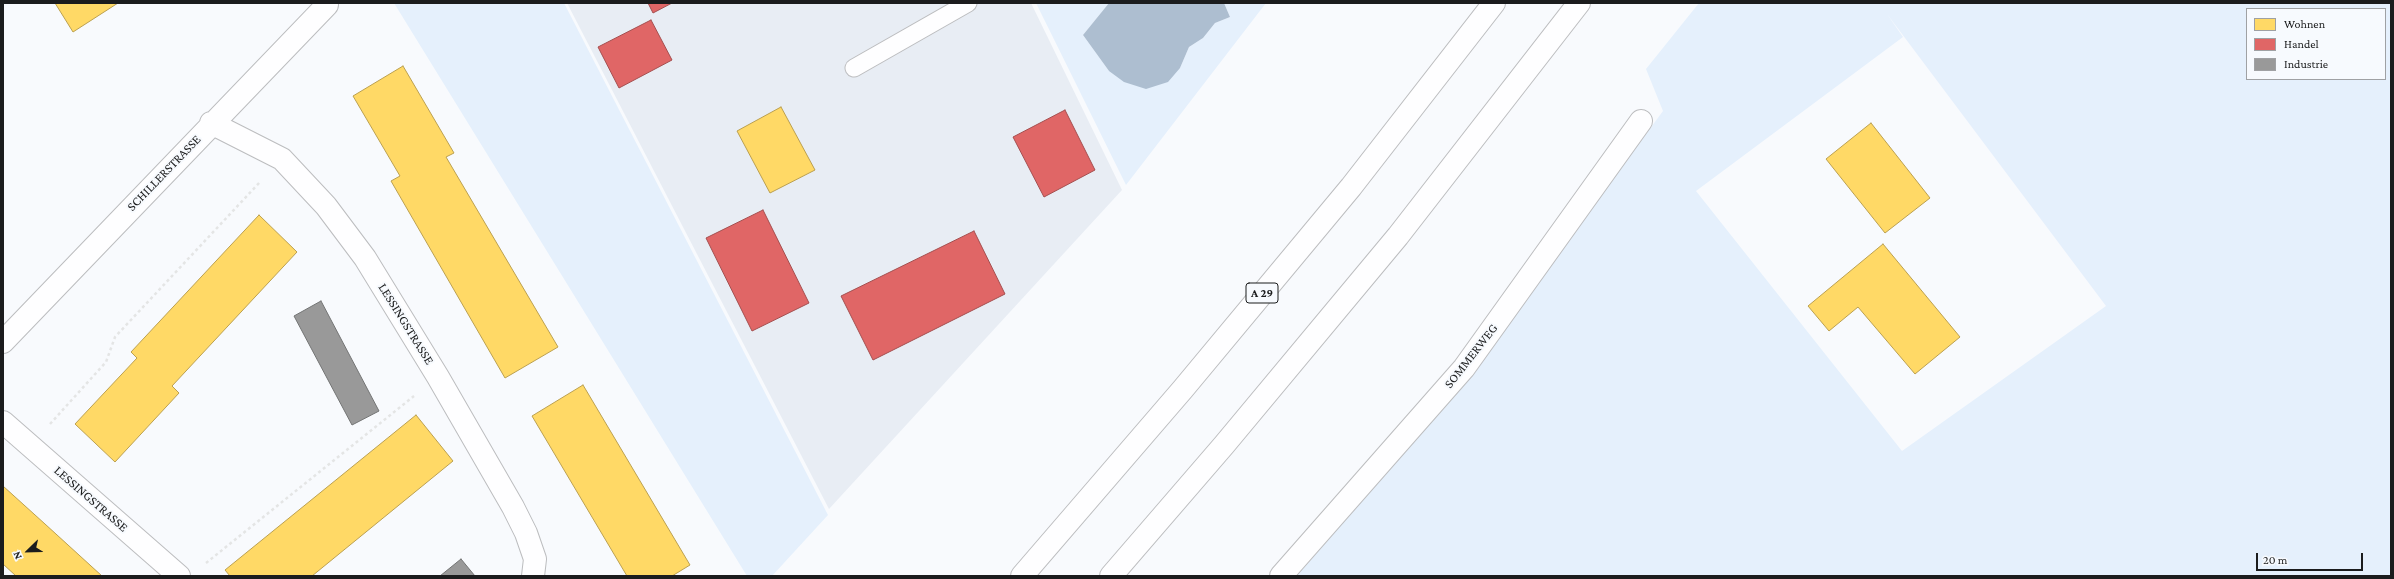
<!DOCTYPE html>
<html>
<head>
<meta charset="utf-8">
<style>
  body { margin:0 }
  #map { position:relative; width:2394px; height:579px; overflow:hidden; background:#f8fafd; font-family:"Crimson Pro",serif }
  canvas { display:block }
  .frame { position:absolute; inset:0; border:4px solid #1b1c1d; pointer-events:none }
  .legend { position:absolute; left:2246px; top:8px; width:140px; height:72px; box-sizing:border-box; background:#f7fafe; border:1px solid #9fa1a4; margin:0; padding:5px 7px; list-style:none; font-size:12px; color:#1b1c1d }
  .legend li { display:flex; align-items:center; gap:8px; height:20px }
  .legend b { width:20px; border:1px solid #9fa1a4 }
  .north { position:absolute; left:8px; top:531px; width:40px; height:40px; -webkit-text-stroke:3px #f7fafe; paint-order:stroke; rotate:247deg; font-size:11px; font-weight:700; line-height:16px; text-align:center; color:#1b1c1d }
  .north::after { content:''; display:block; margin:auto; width:14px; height:18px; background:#1b1c1d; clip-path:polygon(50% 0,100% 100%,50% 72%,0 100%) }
  .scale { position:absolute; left:2256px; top:553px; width:107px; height:18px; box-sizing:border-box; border:2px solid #1b1c1d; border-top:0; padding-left:5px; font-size:12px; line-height:14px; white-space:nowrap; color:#1b1c1d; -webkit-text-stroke:3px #f7fafe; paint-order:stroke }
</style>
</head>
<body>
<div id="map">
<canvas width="2394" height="579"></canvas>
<div class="frame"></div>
<ul class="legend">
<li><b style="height:11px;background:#ffd966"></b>Wohnen</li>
<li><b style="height:11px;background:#e06666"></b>Handel</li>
<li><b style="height:11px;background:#999"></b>Industrie</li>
</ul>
<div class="north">N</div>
<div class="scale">20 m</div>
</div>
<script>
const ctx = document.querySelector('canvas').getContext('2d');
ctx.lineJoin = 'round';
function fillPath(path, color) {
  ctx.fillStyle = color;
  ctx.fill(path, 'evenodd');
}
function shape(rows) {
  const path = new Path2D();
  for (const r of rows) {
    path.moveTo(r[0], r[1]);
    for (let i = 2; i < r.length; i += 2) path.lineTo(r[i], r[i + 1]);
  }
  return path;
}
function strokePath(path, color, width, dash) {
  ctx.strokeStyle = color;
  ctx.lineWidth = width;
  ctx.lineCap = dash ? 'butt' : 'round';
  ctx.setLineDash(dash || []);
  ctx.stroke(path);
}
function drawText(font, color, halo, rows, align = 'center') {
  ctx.font = font + ' "Crimson Pro",serif';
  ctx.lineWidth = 4;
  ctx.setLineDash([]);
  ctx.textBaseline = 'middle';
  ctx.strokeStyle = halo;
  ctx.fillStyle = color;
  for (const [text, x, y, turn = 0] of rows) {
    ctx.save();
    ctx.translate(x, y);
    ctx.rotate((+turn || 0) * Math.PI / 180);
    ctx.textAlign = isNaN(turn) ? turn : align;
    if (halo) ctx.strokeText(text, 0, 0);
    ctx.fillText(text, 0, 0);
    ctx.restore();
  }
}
const built = shape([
  [567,3,1031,3,1122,190,829,509]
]);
const green = shape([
  [394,3,564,3,828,515,772,576,747,576],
  [1036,3,1109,3,1083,35,1109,71,1180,68,1189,47,1203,38,1215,23,1230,17,1224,3,1266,3,1126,185],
  [1699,3,2391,3,2391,576,1297,576,1469,374,1663,111,1646,69],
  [2247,9,2385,9,2385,79,2247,79],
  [1887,14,2106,306,1902,451,1696,191,1903,37]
]);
const water = shape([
  [1109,3,1224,3,1230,17,1215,23,1203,38,1189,47,1180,68,1168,82,1146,89,1124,82,1109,71,1083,35]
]);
const homes = shape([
  [55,3,118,3,73,32,55,3],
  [403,66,454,153,446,157,558,347,505,378,391,181,400,176,353,96,403,66],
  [781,107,815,170,770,193,737,131,781,107],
  [1871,123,1930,198,1885,233,1826,159,1871,123],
  [259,215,297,252,172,386,179,393,115,462,75,424,137,358,131,352,259,215],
  [1883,244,1960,337,1915,374,1858,307,1829,331,1808,306,1883,244],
  [583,385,690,565,672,576,627,576,532,416,583,385],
  [416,415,453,461,312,576,230,576,225,570,416,415],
  [3,486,45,524,102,576,16,576,3,564,3,486]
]);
const shops = shape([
  [648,3,672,3,653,13,648,3],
  [651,20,672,60,619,88,598,47,651,20],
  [1065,110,1095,170,1044,197,1013,137,1065,110],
  [763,210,809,303,752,331,706,238,763,210],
  [974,231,1005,294,873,360,841,296,974,231]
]);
const industry = shape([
  [321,301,379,411,352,425,294,316,321,301],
  [461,559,475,576,440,576,461,559]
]);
const path = shape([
  [50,424,106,362,115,337,260,182],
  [206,563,414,396]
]);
const lane = shape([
  [854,68,968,3]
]);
const street = shape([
  [211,123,282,159,326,206,365,258,438,377,513,507,526,533,535,559,533,576],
  [3,342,327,5],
  [3,422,179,576],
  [1281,576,1464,368,1641,121]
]);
const highway = shape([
  [1022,576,1183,389,1351,187,1494,3],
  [1111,576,1224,445,1398,236,1579,3]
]);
const shields = [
  [1262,293,32]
];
const shieldNames = [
  ["A 29",1262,293]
];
const streetNames = [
  ["SCHILLERSTRASSE",164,173,-46],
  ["LESSINGSTRASSE",406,324,58],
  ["SOMMERWEG",1471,356,-52],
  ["LESSINGSTRASSE",91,499,41]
];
fillPath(built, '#e8edf4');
fillPath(green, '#e5f0fc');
fillPath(water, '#adbed0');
fillPath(homes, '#ffd966');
strokePath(homes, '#bba050', 1);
fillPath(shops, '#e06666');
strokePath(shops, '#a55050', 1);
fillPath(industry, '#999');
strokePath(industry, '#737474', 1);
strokePath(lane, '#bcbdbf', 19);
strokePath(street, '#bcbdbf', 24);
strokePath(highway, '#bcbdbf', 24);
strokePath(path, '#e4e5e5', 2.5, [3, 3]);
strokePath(lane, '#fefeff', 17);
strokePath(street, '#fefeff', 22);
strokePath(highway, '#fefeff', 22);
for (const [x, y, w] of shields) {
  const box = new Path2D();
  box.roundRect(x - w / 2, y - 10, w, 20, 3);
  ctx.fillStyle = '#f7fafe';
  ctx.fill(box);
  strokePath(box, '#1b1c1d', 1);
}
drawText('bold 12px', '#1b1c1d', null, shieldNames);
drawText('13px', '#1b1c1d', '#f7fafe', streetNames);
</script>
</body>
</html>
